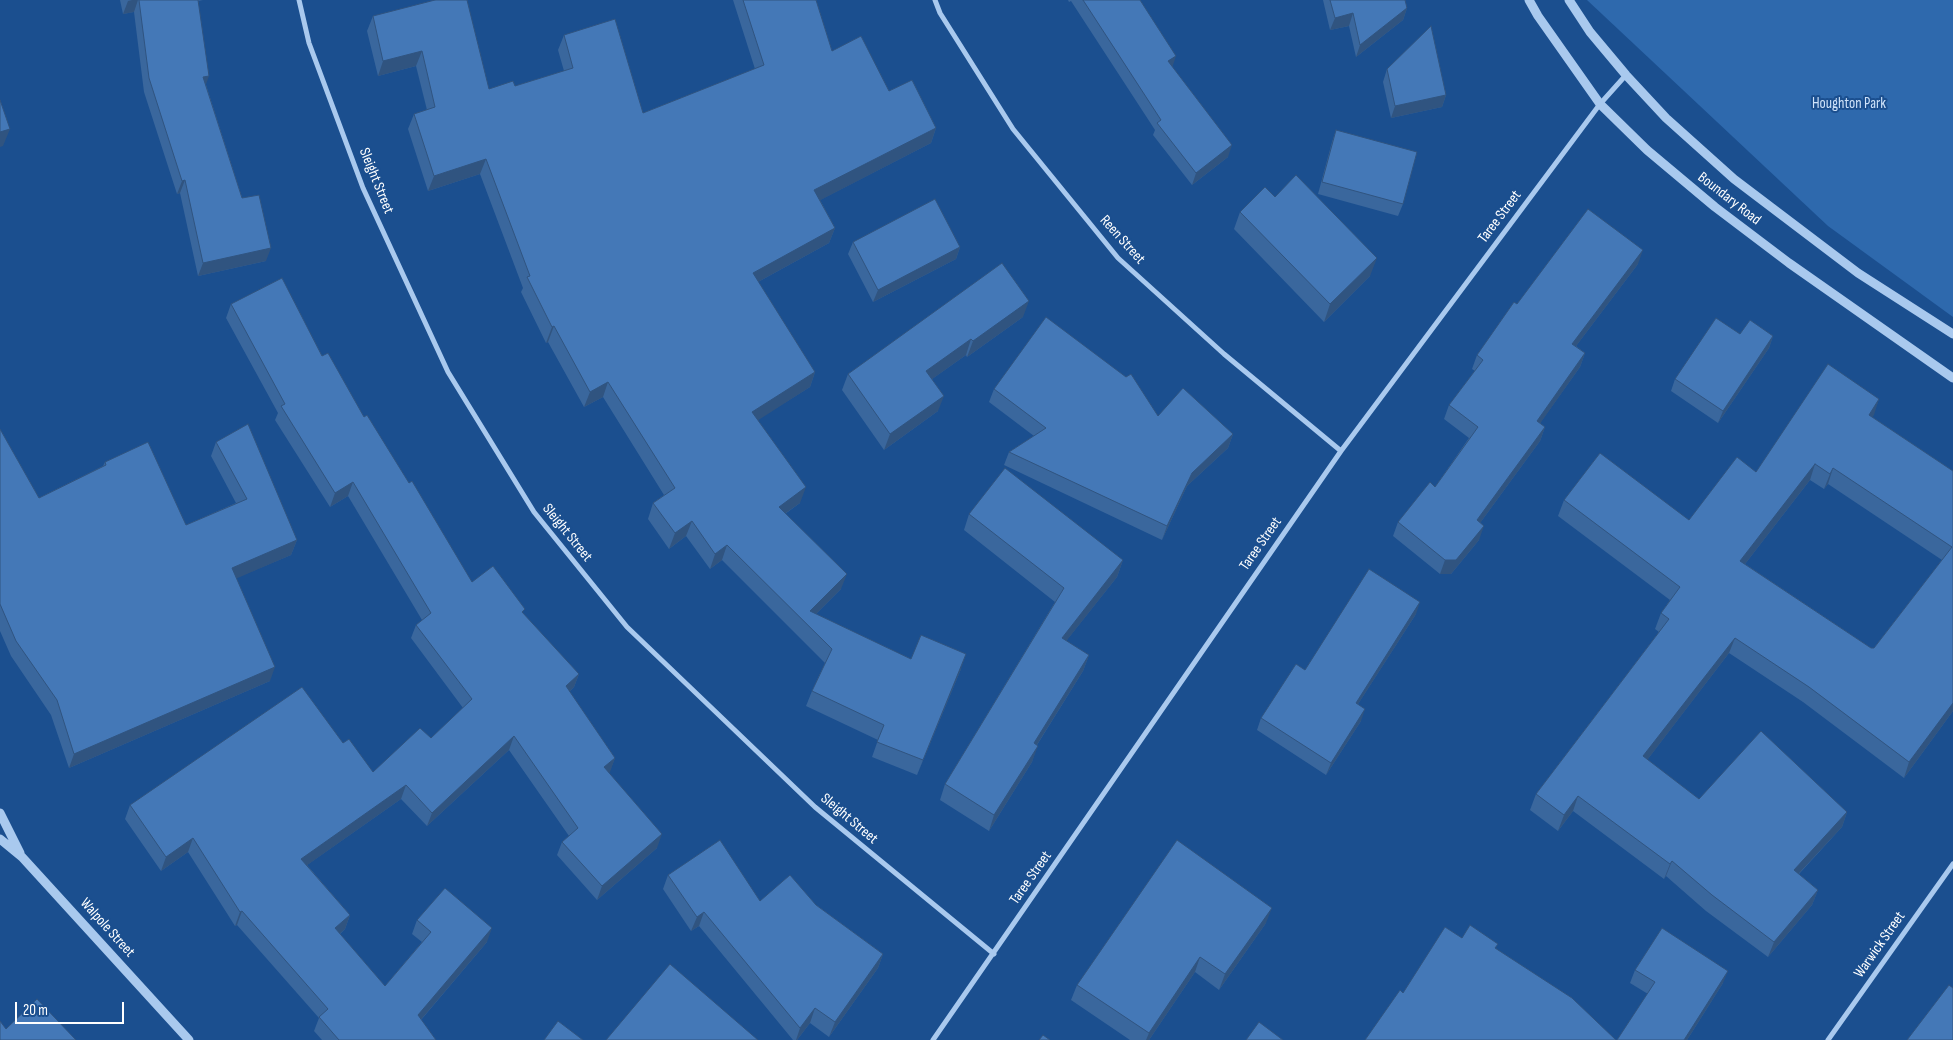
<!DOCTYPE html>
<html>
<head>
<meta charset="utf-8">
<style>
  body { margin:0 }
  #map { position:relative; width:1953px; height:1040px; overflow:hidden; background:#1b4f8f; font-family:"Sofia Sans Condensed",sans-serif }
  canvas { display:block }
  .scale { position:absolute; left:15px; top:1002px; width:109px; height:22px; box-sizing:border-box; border:2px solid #fff; border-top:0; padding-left:6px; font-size:15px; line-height:18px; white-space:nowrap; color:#fff; -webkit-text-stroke:4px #1b4f8f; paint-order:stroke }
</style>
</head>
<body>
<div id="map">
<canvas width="1953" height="1040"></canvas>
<div class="scale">20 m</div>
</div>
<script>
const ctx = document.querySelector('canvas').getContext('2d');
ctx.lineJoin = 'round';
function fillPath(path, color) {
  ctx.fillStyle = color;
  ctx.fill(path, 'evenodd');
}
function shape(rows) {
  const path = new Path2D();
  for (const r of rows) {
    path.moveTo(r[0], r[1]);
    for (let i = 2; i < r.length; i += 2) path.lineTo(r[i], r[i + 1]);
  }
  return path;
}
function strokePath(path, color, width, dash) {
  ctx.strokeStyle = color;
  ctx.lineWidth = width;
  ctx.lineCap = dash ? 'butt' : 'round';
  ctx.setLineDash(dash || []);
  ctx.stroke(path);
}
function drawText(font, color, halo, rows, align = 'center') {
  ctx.font = font + ' "Sofia Sans Condensed",sans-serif';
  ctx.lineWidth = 4;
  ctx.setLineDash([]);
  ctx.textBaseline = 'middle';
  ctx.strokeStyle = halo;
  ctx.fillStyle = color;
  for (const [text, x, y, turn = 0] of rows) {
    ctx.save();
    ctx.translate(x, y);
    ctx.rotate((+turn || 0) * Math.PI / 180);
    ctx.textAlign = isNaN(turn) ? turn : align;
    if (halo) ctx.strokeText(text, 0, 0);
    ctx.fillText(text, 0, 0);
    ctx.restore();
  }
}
const green = shape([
  [1587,0,1953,0,1953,317,1828,226]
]);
const minor = shape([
  [299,0,309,43,363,188,448,372,534,512,627,627,815,807,994,954],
  [935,0,940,13,1013,129,1118,258,1224,354,1341,451],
  [933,1040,1341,451,1600,104,1626,75],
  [1828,1040,1953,864]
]);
const tertiary = shape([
  [1529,0,1538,16,1600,104,1647,150,1715,207,1789,263,1953,378],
  [1569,0,1590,32,1626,75,1666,118,1734,179,1858,273,1953,334],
  [0,813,20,853],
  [0,839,22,857,189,1040]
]);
const wall = shape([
  [120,0,203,0,198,1,206,85,242,198,266,261,198,276,180,193,177,194,144,92,134,12,123,14],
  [733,0,816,0,832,51,889,91,936,128,931,143,820,200,835,228,829,243,758,282,815,372,810,387,757,420,800,503,785,514,841,589,816,614,911,659,961,669,917,775,872,757,878,740,806,706,812,691,825,663,722,560,710,569,686,536,669,549,648,519,653,503,664,495,603,397,584,407,548,342,546,343,521,292,523,288,480,174,428,191,408,129,414,114,427,110,416,66,378,76,367,31,373,16,489,89,515,86,564,71,558,50,564,35,643,113,755,69],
  [1068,0,1140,0,1172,67,1228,157,1192,185,1153,135,1155,130,1071,1,1069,2],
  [1323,0,1405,0,1407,8,1403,20,1356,57,1349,26,1330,30],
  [1387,69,1446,95,1442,107,1391,118,1383,82],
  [1336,130,1403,204,1398,216,1318,194,1332,142],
  [1275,197,1370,276,1324,322,1234,229,1240,212],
  [853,242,960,247,956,259,873,302,848,254],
  [1638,264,1576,346,1585,353,1580,367,1540,423,1545,427,1540,441,1480,523,1479,540,1451,574,1440,574,1393,536,1398,522,1435,487,1469,438,1444,419,1449,405,1475,371,1472,369,1477,355,1517,304],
  [231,304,322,356,409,483,472,582,523,614,579,674,574,687,569,692,615,758,609,773,657,848,597,900,557,855,562,842,569,836,509,750,427,826,401,799,307,865,350,915,345,929,340,934,385,986,422,942,412,934,417,920,487,942,421,1020,436,1040,322,1040,314,1031,319,1018,237,925,235,926,188,852,161,871,125,819,130,805,343,743,373,772,431,738,463,708,411,638,416,625,422,620,348,496,330,507,275,420,278,413,226,318],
  [1023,317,967,357,966,355,932,379,938,411,884,450,842,390,848,374],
  [1740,334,1773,336,1769,348,1718,423,1671,391,1675,379],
  [994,389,1158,416,1233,434,1228,448,1187,486,1162,540,1004,465,1009,452,1034,436,989,402],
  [1879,399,1872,417,1953,471,1953,711,1904,778,1803,702,1729,653,1647,760,1699,799,1847,812,1842,827,1799,874,1818,890,1812,905,1768,957,1706,911,1666,876,1664,879,1573,811,1558,831,1530,810,1536,794,1659,632,1655,629,1661,613,1670,600,1558,516,1564,500,1689,520,1756,472],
  [1810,480,1824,489,1828,484,1942,560,1874,648,1871,648,1745,564],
  [0,429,39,498,103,466,105,462,186,525,236,503,211,456,216,442,297,540,291,555,236,578,270,681,69,768,51,715,11,656,0,631],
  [969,514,1123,560,1117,577,1066,641,1089,655,1083,671,1037,745,1032,762,989,831,940,800,945,784,1055,602,964,530],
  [1416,614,1358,704,1361,721,1326,775,1257,730,1261,718,1305,670],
  [668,875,760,901,816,905,883,954,878,968,829,1037,810,1023,797,1040,793,1040,699,926,691,931,663,889],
  [1266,923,1219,990,1195,972,1149,1040,1130,1040,1071,1000,1077,985],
  [1635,970,1723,983,1687,1040,1617,1040,1648,994,1630,983]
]);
const shadedWall = shape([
  [132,0,138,0,134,12,123,14,128,1],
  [1407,8,1403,20,1356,57,1360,45],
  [1353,13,1349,26,1330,30,1335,18],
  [422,51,416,66,378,76,383,61],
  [1176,56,1172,68,1168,61],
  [209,76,204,90,203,77],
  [1446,95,1442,107,1391,118,1395,106],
  [936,128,931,143,809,206,814,190],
  [10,129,3,146,0,147,0,132],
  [1232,145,1228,157,1192,185,1196,173],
  [486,159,480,174,428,191,434,176],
  [185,180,180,193,177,194,182,181],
  [835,228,829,243,747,288,753,273],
  [960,247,956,259,873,302,878,290],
  [271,248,266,261,198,276,203,263],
  [1643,250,1638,264,1567,358,1572,344],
  [1377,258,1370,276,1324,322,1330,304],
  [1029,301,1023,317,967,357,973,341],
  [554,326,548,342,546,343,552,327],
  [1773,336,1769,348,1718,423,1723,411],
  [971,339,966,355,921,387,926,371],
  [1585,353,1580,367,1532,435,1537,421],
  [815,372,810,387,746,428,752,412],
  [608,382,603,397,584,407,590,392],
  [944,396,938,411,884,450,890,434],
  [1879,399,1874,415,1863,430,1869,415],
  [1545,427,1540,441,1472,534,1477,520],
  [1233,434,1228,448,1187,486,1162,540,1167,526,1192,473],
  [1815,464,1810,480,1735,577,1740,561],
  [1833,468,1828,484,1824,489,1830,474],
  [353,482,348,496,330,507,335,493],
  [806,487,800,503,773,522,779,507],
  [692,521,686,536,669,549,675,533],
  [1484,526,1479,540,1451,574,1440,574,1445,560],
  [297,540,291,555,226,583,232,568],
  [727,545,722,560,710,569,715,554],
  [1123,560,1117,577,1056,654,1062,638],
  [847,574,841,589,806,624,810,611],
  [1420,602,1416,614,1351,715,1356,703],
  [1735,638,1729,653,1638,772,1643,756],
  [966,654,961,669,917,775,923,760],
  [1089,655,1083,671,1028,759,1034,743],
  [275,667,270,681,69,768,74,754],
  [579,674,574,687,561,700,566,686],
  [1953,703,1953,711,1904,778,1909,762],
  [1365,709,1361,721,1326,775,1331,763],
  [514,736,509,750,427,826,432,813],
  [1038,746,1032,762,989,831,994,815],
  [615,758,610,772,599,780,604,767],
  [406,785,401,799,296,873,301,859],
  [1578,796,1573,811,1558,831,1564,815],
  [1847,812,1842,827,1788,885,1794,870],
  [662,834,657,848,597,900,602,886],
  [193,838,188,852,161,871,166,857],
  [1672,861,1666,876,1664,879,1670,864],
  [1818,890,1812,905,1768,957,1774,942],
  [1272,908,1266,923,1219,990,1225,974],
  [242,911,237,925,235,926,240,912],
  [704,912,699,926,691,931,697,917],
  [350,915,345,929,330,942,335,928],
  [492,928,487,942,413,1029,418,1015],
  [883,954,878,968,829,1037,835,1022],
  [1200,957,1195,972,1149,1040,1146,1040,1149,1033],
  [1728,971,1723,983,1687,1040,1684,1040],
  [815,1008,810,1023,797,1040,796,1040,800,1028]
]);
const building = shape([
  [139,0,198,0,209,76,203,77,242,198,259,195,271,248,203,263,185,180,182,181,149,78,139,0],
  [435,0,467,0,489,89,513,81,515,86,573,68,564,35,615,19,643,113,764,65,743,0,816,0,832,51,861,36,889,91,912,80,936,128,814,190,835,228,753,273,815,372,752,412,806,487,779,507,847,574,810,611,911,659,921,635,966,654,923,760,877,742,884,725,812,691,832,649,727,545,715,554,692,521,675,533,653,503,675,488,608,382,590,392,554,326,552,327,527,277,530,276,486,159,434,176,414,114,435,107,422,51,383,61,373,16,435,0],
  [1083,0,1140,0,1176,56,1168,61,1232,145,1196,173,1157,123,1161,120,1083,0],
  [1330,0,1405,0,1407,8,1360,45,1353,13,1335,18,1330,0],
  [1431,26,1446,95,1395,106,1387,69,1431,26],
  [0,100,10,129,0,132,0,100],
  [1336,130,1417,152,1403,204,1322,182,1336,130],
  [1296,175,1377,258,1330,304,1240,212,1265,187,1275,197,1296,175],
  [935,199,960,247,878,290,853,242,935,199],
  [1588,209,1643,250,1572,344,1585,353,1537,421,1545,427,1477,520,1484,526,1456,560,1445,560,1398,522,1430,482,1435,487,1478,427,1449,405,1483,360,1477,355,1514,302,1517,304,1588,209],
  [1002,263,1029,301,973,341,971,339,926,371,944,396,890,434,848,374,1002,263],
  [282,278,322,356,328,353,364,417,367,415,409,483,412,481,472,582,493,566,525,609,522,612,579,674,566,686,615,758,604,767,662,834,602,886,562,842,578,828,514,736,432,813,406,785,301,859,350,915,335,928,385,986,431,932,417,920,445,888,492,928,418,1015,436,1040,339,1040,319,1017,328,1009,242,911,240,912,193,838,166,857,130,805,302,687,343,743,349,739,373,772,420,728,431,738,472,699,416,625,431,613,353,482,335,493,281,406,285,404,231,304,282,278],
  [1046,317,1126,377,1131,374,1158,416,1183,388,1233,434,1192,473,1167,526,1009,452,1046,428,994,389,1046,317],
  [1716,318,1740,334,1750,320,1773,336,1723,411,1675,379,1716,318],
  [1828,364,1879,399,1869,415,1953,471,1953,703,1909,762,1809,687,1735,638,1643,756,1699,799,1761,731,1847,812,1794,870,1818,890,1774,942,1712,895,1672,861,1670,864,1578,796,1564,815,1536,794,1669,619,1661,613,1680,587,1564,500,1600,453,1689,520,1737,457,1756,472,1828,364],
  [1815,464,1830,474,1833,468,1952,547,1874,648,1871,648,1740,561,1815,464],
  [248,424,297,540,232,568,275,667,74,754,57,700,16,641,0,604,0,429,39,498,106,465,105,462,148,442,186,525,247,499,216,442,248,424],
  [1005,468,1123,560,1062,638,1089,655,1034,743,1038,746,994,815,945,784,1064,588,969,514,1005,468],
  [1369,569,1420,602,1356,703,1365,709,1331,763,1261,718,1296,664,1305,670,1369,569],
  [720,840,760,901,790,875,816,905,883,954,835,1022,815,1008,800,1028,704,912,697,917,668,875,720,840],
  [1177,840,1272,908,1225,974,1200,957,1149,1033,1077,985,1177,840],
  [1470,925,1498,944,1495,948,1572,998,1616,1040,1365,1040,1400,990,1403,993,1445,927,1462,938,1470,925],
  [1662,928,1728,971,1684,1040,1617,1040,1655,982,1635,970,1662,928],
  [670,964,758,1040,606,1040,670,964],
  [1949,985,1953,988,1953,1040,1907,1040,1949,985],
  [37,999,76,1040,0,1040,0,1021,6,1029,37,999],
  [558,1021,583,1040,544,1040,558,1021],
  [1259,1022,1283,1040,1246,1040,1259,1022],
  [1043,1035,1050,1040,1039,1040,1043,1035]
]);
const parkNames = [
  ["Houghton Park",1849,104]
];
const streetNames = [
  ["Sleight Street",376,181,68],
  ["Boundary Road",1729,199,38],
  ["Taree Street",1500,217,-53],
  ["Reen Street",1122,240,48],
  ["Sleight Street",567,533,51],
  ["Taree Street",1261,544,-55],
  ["Sleight Street",849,819,40],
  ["Taree Street",1031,878,-55],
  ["Walpole Street",107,928,48],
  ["Warwick Street",1880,945,-55]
];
fillPath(green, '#2e69ad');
strokePath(minor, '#a9c9ee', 5);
strokePath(tertiary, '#a9c9ee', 9);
fillPath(wall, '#3a679d');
fillPath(shadedWall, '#305480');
fillPath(building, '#4478b7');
strokePath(building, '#305480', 1);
drawText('15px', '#cfe3fa', '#1b4f8f', parkNames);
drawText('15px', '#fff', '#1b4f8f', streetNames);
</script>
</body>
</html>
